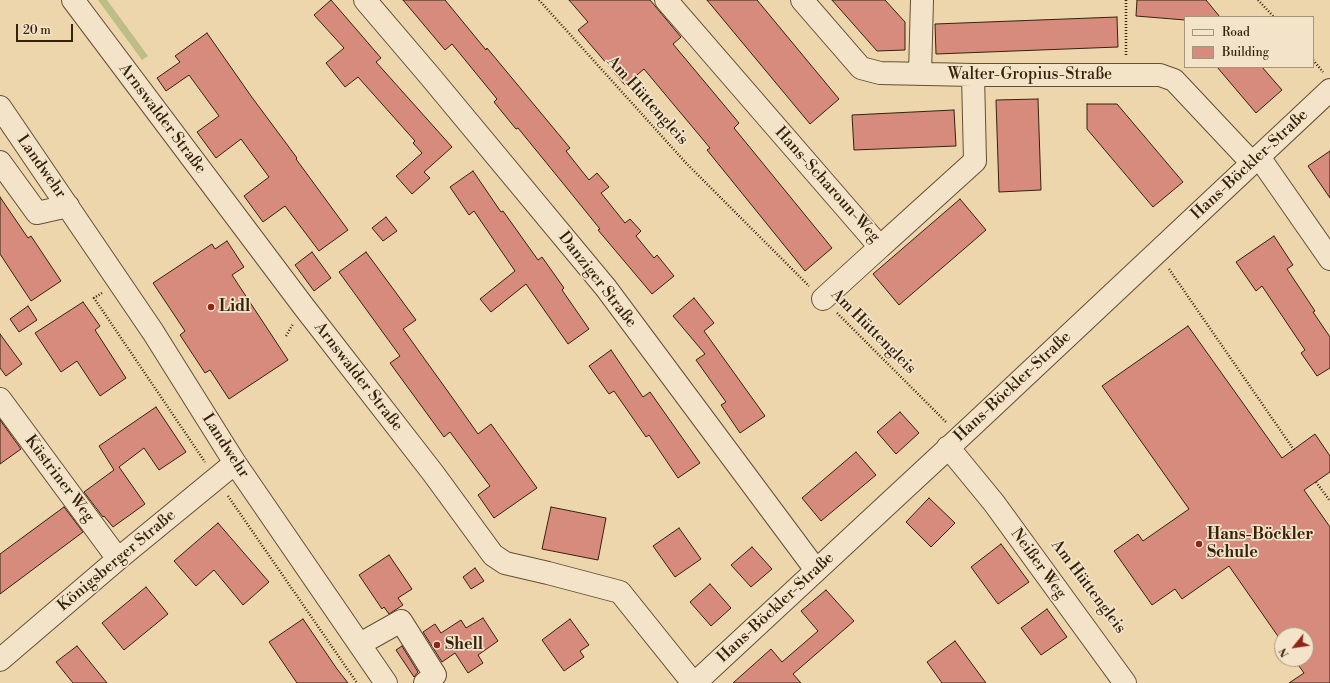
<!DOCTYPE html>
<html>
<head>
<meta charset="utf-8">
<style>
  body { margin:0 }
  #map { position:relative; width:1330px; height:683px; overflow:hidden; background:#edd6ac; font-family:"Libre Bodoni",serif }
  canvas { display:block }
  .legend { position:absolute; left:1184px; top:16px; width:130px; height:52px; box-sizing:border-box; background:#f3e4c9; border:1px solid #a7967e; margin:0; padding:5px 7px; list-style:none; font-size:12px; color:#35220d }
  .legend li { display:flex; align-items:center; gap:8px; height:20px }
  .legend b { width:20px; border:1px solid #a7967e }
  .north { position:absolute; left:1274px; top:627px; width:40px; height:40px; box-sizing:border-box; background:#f3e4c9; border:1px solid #a7967e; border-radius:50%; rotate:240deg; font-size:11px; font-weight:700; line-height:16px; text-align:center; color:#35220d }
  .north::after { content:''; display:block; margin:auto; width:14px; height:18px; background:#8f2418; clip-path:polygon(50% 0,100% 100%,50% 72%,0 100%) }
  .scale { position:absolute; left:16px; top:24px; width:57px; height:18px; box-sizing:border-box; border:2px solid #35220d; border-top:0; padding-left:5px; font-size:12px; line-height:14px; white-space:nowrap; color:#35220d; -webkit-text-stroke:3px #f3e4c9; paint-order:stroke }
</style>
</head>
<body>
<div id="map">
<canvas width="1330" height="683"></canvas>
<ul class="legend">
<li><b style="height:5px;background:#f3e4c9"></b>Road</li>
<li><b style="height:11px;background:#d68b7c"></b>Building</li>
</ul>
<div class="north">N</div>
<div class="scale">20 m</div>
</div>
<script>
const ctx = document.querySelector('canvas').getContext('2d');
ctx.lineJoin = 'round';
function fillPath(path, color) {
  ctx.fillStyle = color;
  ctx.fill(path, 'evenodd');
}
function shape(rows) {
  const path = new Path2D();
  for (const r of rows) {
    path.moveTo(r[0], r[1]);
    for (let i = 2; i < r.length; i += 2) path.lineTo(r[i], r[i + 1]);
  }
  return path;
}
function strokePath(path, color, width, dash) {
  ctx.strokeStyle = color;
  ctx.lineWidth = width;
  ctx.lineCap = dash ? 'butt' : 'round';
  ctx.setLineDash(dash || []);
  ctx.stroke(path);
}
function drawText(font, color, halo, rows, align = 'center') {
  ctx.font = font + ' "Libre Bodoni",serif';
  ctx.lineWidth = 3.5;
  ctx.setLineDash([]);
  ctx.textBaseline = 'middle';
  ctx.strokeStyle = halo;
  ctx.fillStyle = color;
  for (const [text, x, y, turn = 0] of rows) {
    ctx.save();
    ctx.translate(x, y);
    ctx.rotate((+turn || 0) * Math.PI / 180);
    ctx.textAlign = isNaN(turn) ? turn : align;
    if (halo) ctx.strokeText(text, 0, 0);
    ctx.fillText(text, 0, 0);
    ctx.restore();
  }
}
const green = shape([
  [98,0,107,0,148,56,142,60]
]);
const building = shape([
  [331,0,381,58,376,62,452,147,424,172,430,178,412,194,396,176,422,153,413,143,415,141,358,77,345,87,326,63,344,48,314,15,331,0],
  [403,0,445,0,486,50,487,48,570,148,566,151,589,180,597,173,609,187,601,193,625,223,630,219,641,231,636,236,654,258,657,255,674,276,652,294,598,230,600,229,566,187,518,128,516,129,494,102,497,99,452,44,445,50,403,0],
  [569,0,650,0,681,37,673,44,739,123,734,128,832,248,805,271,707,150,710,148,644,69,625,85,578,30,588,22,569,0],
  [707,0,757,0,839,99,810,124,707,0],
  [832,0,885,0,905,22,905,50,877,51,832,0],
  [1137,0,1206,0,1220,17,1185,17,1185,20,1136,16,1137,0],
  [1117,17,1118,47,936,54,935,24,1117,17],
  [207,33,251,96,297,158,296,159,348,230,319,251,285,206,263,222,244,196,269,177,241,139,216,158,197,132,219,116,189,75,166,91,157,78,180,62,175,56,207,33],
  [1217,67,1262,67,1282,90,1256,113,1217,67],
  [1038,99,1041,190,999,192,996,100,1038,99],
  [1087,104,1117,104,1183,182,1153,207,1087,129,1087,104],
  [954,110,956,146,854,150,852,115,954,110],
  [1330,151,1330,198,1308,166,1330,151],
  [473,171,501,212,503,211,538,260,542,257,564,288,562,290,589,329,568,344,526,284,491,312,480,299,515,271,474,211,469,215,450,187,473,171],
  [0,197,28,238,31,236,61,281,31,301,0,254,0,197],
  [960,199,986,230,899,305,873,274,960,199],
  [386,217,397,231,383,241,372,228,386,217],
  [1274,236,1293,265,1287,269,1315,311,1313,312,1330,337,1330,368,1317,376,1301,353,1305,350,1262,286,1256,291,1236,262,1274,236],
  [227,241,244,267,232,275,288,360,229,399,210,370,205,373,180,335,185,331,153,283,212,244,215,249,227,241],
  [312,252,331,278,314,291,295,265,312,252],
  [366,252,416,320,403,329,454,400,478,434,491,424,537,488,494,518,478,495,490,486,450,432,444,437,390,363,400,356,339,272,366,252],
  [694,298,714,323,704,331,765,416,740,433,721,405,726,402,696,360,705,354,673,316,694,298],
  [83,302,100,326,95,330,126,378,100,396,77,361,61,372,35,333,83,302],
  [28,306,37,320,19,332,10,319,28,306],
  [1188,326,1282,458,1315,434,1330,456,1330,472,1304,490,1330,527,1330,683,1289,683,1304,673,1294,659,1306,659,1306,635,1282,635,1282,642,1229,566,1182,599,1175,589,1152,605,1114,551,1138,534,1143,541,1189,509,1102,386,1188,326],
  [0,334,22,364,6,376,0,368,0,334],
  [611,350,643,397,650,392,700,463,678,478,649,435,646,437,614,391,609,394,589,366,611,350],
  [156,407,186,452,159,470,144,448,119,467,145,504,113,527,104,516,103,517,84,492,114,470,99,446,156,407],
  [900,412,919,433,896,454,877,432,900,412],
  [0,420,21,449,0,464,0,420],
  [856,452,876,475,821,521,802,498,856,452],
  [929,498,955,523,931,547,906,522,929,498],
  [64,507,83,532,0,594,0,554,64,507],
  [551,507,606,518,598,560,542,549,551,507],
  [218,523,269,582,243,605,214,570,196,586,174,561,218,523],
  [679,528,701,559,675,577,653,546,679,528],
  [1001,544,1029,582,998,604,971,567,1001,544],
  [752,547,772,569,751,587,731,565,752,547],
  [389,555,412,589,398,598,403,605,389,614,384,607,382,609,359,575,389,555],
  [475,568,484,581,471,589,463,577,475,568],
  [710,584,731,608,711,626,690,602,710,584],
  [146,587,168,614,124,650,102,623,146,587],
  [826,590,854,621,793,674,801,683,733,683,771,649,782,662,818,631,801,611,826,590],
  [1047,609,1067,637,1041,655,1021,628,1047,609],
  [483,618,498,641,478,655,483,663,468,673,455,653,442,662,423,632,435,624,441,633,461,620,466,628,483,618],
  [303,619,337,669,348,683,297,683,269,642,303,619],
  [570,619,589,645,580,651,584,657,564,671,542,640,570,619],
  [955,641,986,683,942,683,927,662,955,641],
  [77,646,107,683,73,683,56,662,77,646],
  [402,646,418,672,414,677,396,650,402,646]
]);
const path = shape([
  [539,0,686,163,809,286],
  [1258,0,1274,17],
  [1126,55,1126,0],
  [1313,60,1323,72],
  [1169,269,1294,450],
  [102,293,94,298,205,462],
  [837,313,947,423],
  [286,336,293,324],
  [1316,482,1330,501],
  [228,496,357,683]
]);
const minor = shape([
  [73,0,304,307,433,473,493,555,505,563,548,573,620,592,693,683],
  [365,0,429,75,606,288,816,570],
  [666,0,880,247,975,161,973,75],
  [802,0,861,68,880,73,973,75,1160,75,1174,80,1252,163],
  [920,74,922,0],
  [0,107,153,332,235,463,386,683],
  [1259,157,1330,259],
  [0,162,37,213,68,206],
  [823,299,880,247],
  [0,399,118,559],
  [948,447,994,503,1125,683],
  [360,644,401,621,435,675,425,683],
  [0,660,118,559,235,463],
  [695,683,973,425,1330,90]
]);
const markers = [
  [211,307,4,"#8f2418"],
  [1199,544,4,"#8f2418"],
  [437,645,4,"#8f2418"]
];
const streetNames = [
  ["Walter-Gropius-Straße",1030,75],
  ["Am Hüttengleis",647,101,48],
  ["Arnswalder Straße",162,119,53],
  ["Hans-Böckler-Straße",1250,165,-43],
  ["Landwehr",41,167,55],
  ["Hans-Scharoun-Weg",827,185,48],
  ["Danziger Straße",597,280,52],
  ["Am Hüttengleis",873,332,45],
  ["Arnswalder Straße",358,377,52],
  ["Hans-Böckler-Straße",1013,387,-43],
  ["Landwehr",225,446,57],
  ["Küstriner Weg",59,479,53],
  ["Königsberger Straße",117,561,-40],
  ["Neißer Weg",1038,564,54],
  ["Am Hüttengleis",1088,587,53],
  ["Hans-Böckler-Straße",776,608,-43]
];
const poiNames = [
  ["Lidl",219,307],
  ["Hans-Böckler",1207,535],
  ["Schule",1207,553],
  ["Shell",445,645]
];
fillPath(green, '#bdbd86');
fillPath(building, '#d68b7c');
strokePath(building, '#35220d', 1);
strokePath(minor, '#634f35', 24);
strokePath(path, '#35220d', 2.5, [1, 2]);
strokePath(minor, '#f3e4c9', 22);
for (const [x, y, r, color] of markers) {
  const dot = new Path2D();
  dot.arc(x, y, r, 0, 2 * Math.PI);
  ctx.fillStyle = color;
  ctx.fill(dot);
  strokePath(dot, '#f3e4c9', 1.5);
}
drawText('16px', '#35220d', '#f3e4c9', streetNames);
drawText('bold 16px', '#35220d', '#f3e4c9', poiNames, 'left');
</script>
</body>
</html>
